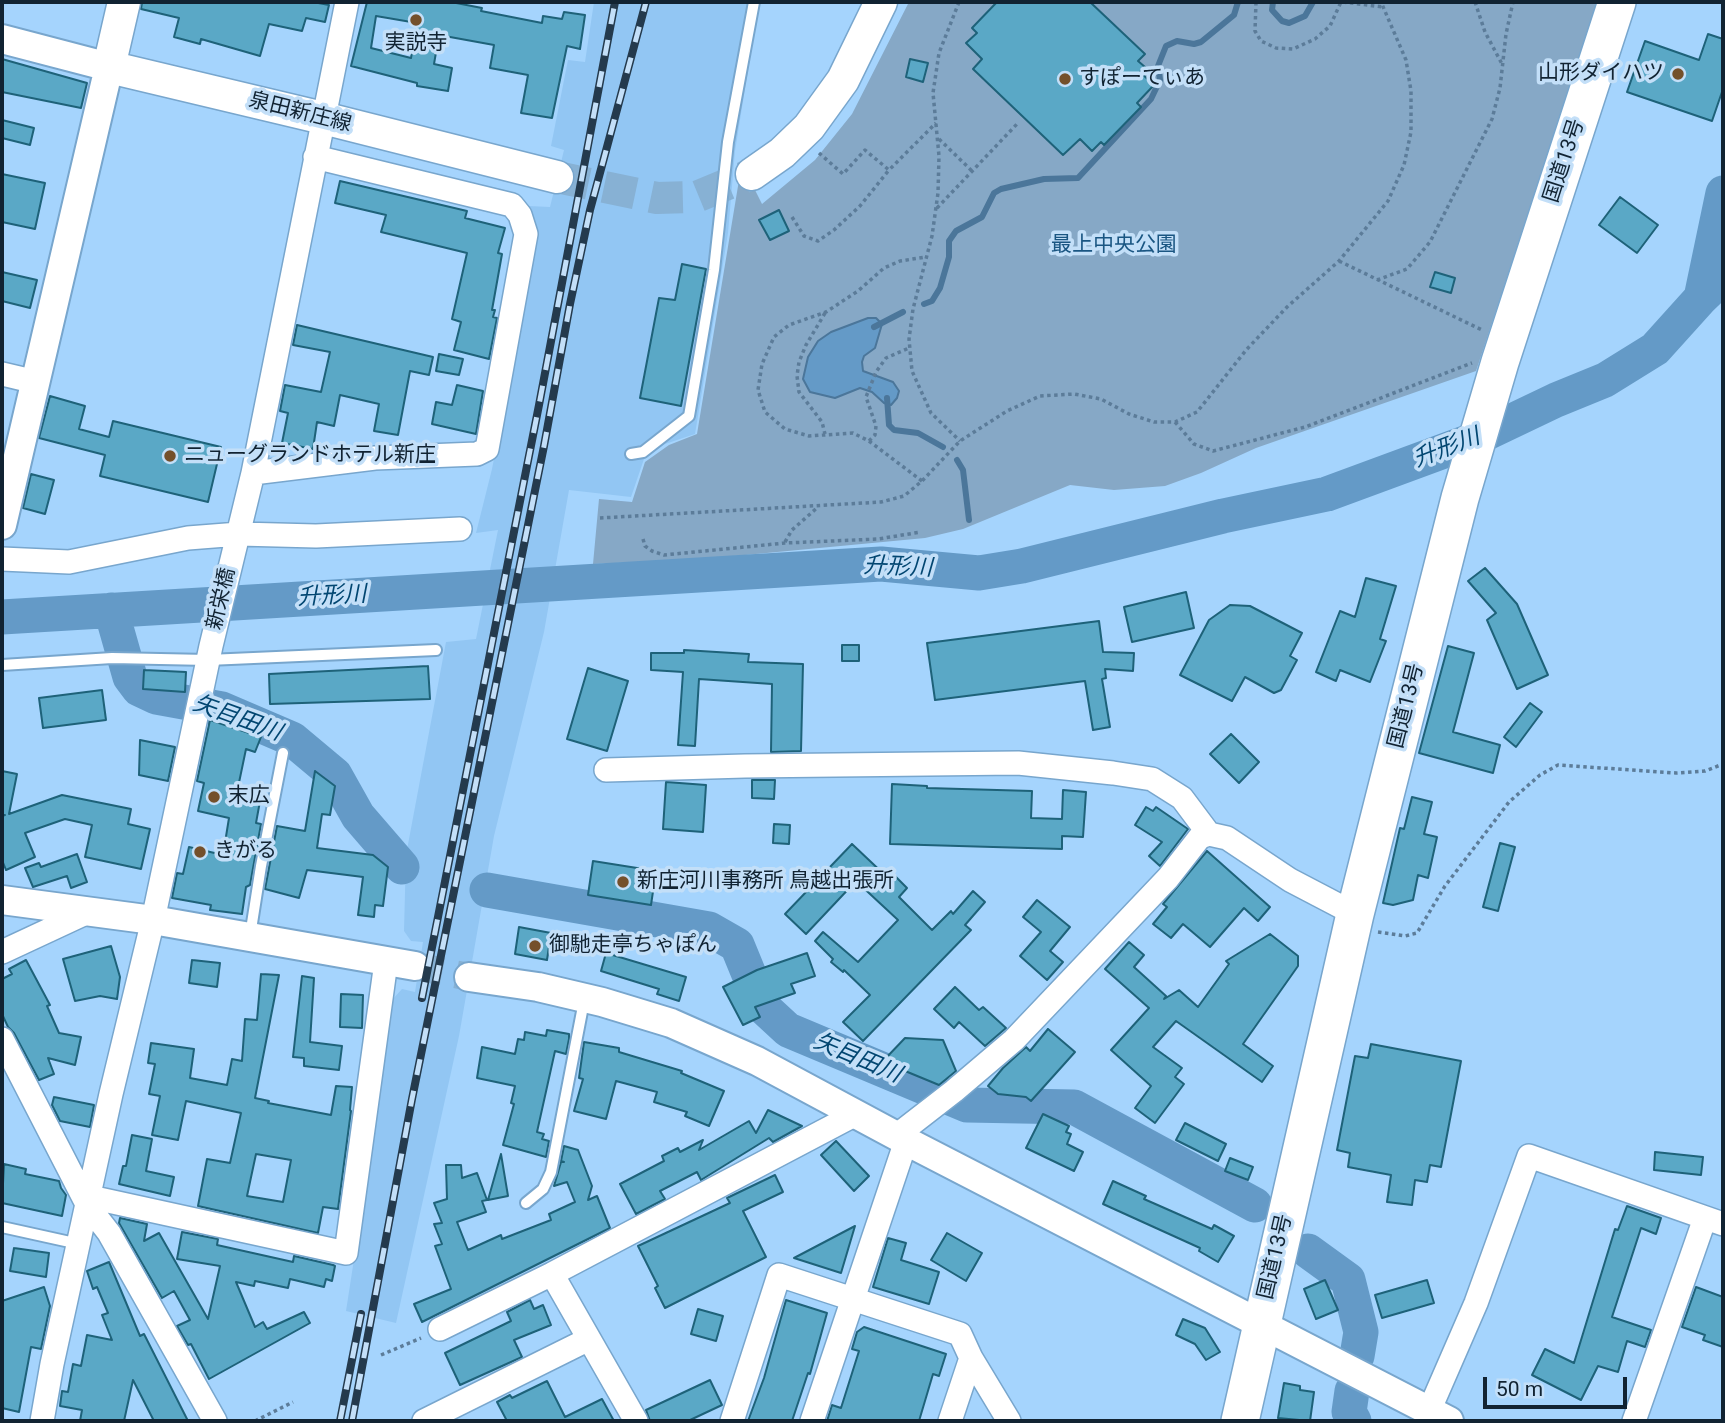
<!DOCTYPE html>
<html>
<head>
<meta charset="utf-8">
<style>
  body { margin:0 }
  #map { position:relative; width:1725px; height:1423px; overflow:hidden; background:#a5d4fd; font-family:Roboto,sans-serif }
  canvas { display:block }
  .frame { position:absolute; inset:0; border:4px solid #112332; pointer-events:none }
  .scale { position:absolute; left:1483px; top:1377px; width:144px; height:32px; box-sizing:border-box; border:4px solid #112332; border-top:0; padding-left:9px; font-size:21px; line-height:24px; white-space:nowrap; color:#112332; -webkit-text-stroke:5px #c3dff8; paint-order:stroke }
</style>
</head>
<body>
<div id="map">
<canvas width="1725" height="1423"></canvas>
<div class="frame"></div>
<div class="scale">50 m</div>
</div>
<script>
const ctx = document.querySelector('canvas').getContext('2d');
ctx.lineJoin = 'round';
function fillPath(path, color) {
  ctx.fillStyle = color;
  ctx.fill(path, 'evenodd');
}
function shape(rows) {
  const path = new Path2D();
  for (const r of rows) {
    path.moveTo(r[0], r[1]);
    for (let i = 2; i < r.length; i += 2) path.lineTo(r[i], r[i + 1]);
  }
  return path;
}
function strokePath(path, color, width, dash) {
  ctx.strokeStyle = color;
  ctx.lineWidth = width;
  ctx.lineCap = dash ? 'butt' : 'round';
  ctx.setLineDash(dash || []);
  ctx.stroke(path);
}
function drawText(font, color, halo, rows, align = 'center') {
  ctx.font = font + ' Roboto,"Noto Sans JP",sans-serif';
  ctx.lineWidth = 7;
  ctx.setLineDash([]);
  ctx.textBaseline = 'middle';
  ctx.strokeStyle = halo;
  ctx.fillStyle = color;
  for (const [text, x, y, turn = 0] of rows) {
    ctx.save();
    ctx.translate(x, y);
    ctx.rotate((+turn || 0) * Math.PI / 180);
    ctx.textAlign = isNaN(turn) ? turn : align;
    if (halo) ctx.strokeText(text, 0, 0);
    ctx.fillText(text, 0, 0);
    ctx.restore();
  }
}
const built = shape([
  [594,2,759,2,735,151,728,233,695,434,665,444,644,459,631,497,569,490,544,632,494,836,459,1036,396,1323,346,1311,380,1092,392,1000,402,989,415,992,423,942,411,941,404,931,406,855,446,642,476,639,498,530,476,533,492,469,527,291,519,247,528,206,550,207,564,150,551,146,568,60,585,62]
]);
const green = shape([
  [909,2,1599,2,1476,371,1256,448,1201,473,1165,486,1114,490,1070,485,963,529,925,538,703,559,593,564,599,499,632,502,645,462,669,445,697,434,740,174,747,174,762,204,815,160,852,114]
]);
const water = shape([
  [868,318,876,318,882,324,875,348,864,356,862,362,863,371,893,382,899,391,897,398,891,405,884,403,872,392,860,388,835,398,810,392,803,379,808,357,818,341,831,332,868,318]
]);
const stream = shape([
  [1273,2,1272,10,1282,21,1289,23,1305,16,1313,2],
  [924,304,932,301,940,288,949,257,949,241,956,231,982,217,994,193,1001,189,1044,179,1078,178,1151,99,1160,80,1158,66,1166,46,1177,41,1194,44,1201,42,1234,15,1238,2],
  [874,327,903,312],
  [887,398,889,425,894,430,918,433,943,447],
  [957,460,963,470,969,520]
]);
const river = shape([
  [1701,298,1723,193],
  [111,610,130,677,139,689,156,697,222,709,292,739,335,775,358,816,402,867],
  [2,617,881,564,979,573,1022,566,1223,516,1327,494,1468,442,1556,400,1605,380,1655,349,1701,298,1723,277],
  [487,890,709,929,737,945,762,1006,788,1030,967,1105,1074,1107,1255,1205],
  [1308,1251,1348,1280,1361,1332,1357,1356],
  [1352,1391,1349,1412,1354,1421]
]);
const building = shape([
  [142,2,313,2,329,5,325,22,306,18,302,31,269,24,260,56,201,39,200,44,174,37,179,18,141,9,142,2],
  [367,2,451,2,482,8,481,11,542,23,543,16,562,19,564,12,585,15,580,49,567,46,552,118,521,113,528,75,490,68,494,45,439,35,434,64,452,68,448,91,417,86,417,83,351,66,367,2],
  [376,16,417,23,411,58,371,48,376,16],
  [997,2,1090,2,1145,54,1138,61,1145,67,1140,72,1154,85,1137,103,1141,107,1104,145,1101,142,1092,151,1080,139,1063,155,973,69,982,59,966,43,977,33,972,28,997,2],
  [1708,34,1723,39,1723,89,1712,121,1627,92,1645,41,1699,60,1708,34],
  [2,59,87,83,81,108,2,92,2,59],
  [910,59,928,63,923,82,906,77,910,59],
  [2,120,34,128,30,145,2,138,2,120],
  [2,174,45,183,35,229,2,222,2,174],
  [340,181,467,211,465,218,505,228,498,253,502,254,492,310,495,310,493,317,497,318,489,359,454,350,461,322,452,319,467,253,381,232,386,215,335,203,340,181],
  [1620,197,1658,225,1637,253,1599,225,1620,197],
  [779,210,789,231,770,240,759,220,779,210],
  [682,264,706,269,681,406,640,398,659,298,675,300,682,264],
  [2,272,37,280,30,308,2,301,2,272],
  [1435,272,1455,278,1451,293,1430,287,1435,272],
  [297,325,433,357,429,375,410,371,398,435,374,431,379,404,340,395,334,426,317,422,313,449,282,443,288,413,280,411,285,385,321,392,330,352,293,345,297,325],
  [439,354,463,359,459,375,436,371,439,354],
  [457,385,483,391,476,434,432,424,436,402,452,405,457,385],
  [50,396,85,406,79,429,109,437,113,421,221,447,208,502,100,476,105,455,39,438,50,396],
  [31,474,54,480,45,514,23,508,31,474],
  [1485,568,1517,604,1548,675,1517,689,1487,620,1496,613,1468,581,1485,568],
  [1366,578,1396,586,1380,639,1386,641,1370,682,1340,670,1336,681,1316,672,1340,611,1355,617,1366,578],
  [1186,592,1194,628,1132,642,1124,607,1186,592],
  [1230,605,1250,606,1302,633,1290,656,1297,660,1281,690,1274,693,1245,677,1232,701,1180,675,1209,620,1230,605],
  [1099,621,1103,652,1134,653,1133,671,1105,669,1106,678,1102,679,1110,727,1093,730,1085,681,935,700,927,643,1099,621],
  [842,645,859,645,859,661,842,661,842,645],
  [1448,646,1474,653,1453,732,1500,745,1493,773,1419,753,1448,646],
  [684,650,749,654,748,662,803,664,801,751,771,752,772,684,699,679,695,746,678,745,683,672,651,670,651,653,684,653,684,650],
  [428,666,430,699,270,704,269,674,428,666],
  [588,668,628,681,607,751,567,739,588,668],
  [144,670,186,672,185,692,143,689,144,670],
  [102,690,106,720,43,728,39,698,102,690],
  [1530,703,1542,712,1516,747,1504,737,1530,703],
  [210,720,261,737,255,752,246,749,236,797,260,801,256,823,261,824,250,885,246,887,242,914,210,910,211,905,172,898,177,873,183,874,189,847,223,855,229,818,198,811,204,783,197,781,210,720],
  [1231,734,1259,762,1239,783,1210,754,1231,734],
  [140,740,175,747,168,781,139,775,140,740],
  [2,771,17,774,9,814,62,795,131,809,128,824,150,829,141,869,85,857,92,825,65,819,25,833,35,857,6,870,2,860,2,816,5,815,2,815,2,771],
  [315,771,335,786,330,815,322,814,317,848,373,855,388,867,383,906,375,905,374,917,358,915,363,877,307,870,299,898,265,889,277,826,305,831,315,771],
  [752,780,775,780,774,799,752,798,752,780],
  [666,782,706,785,703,832,663,829,666,782],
  [892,784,927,786,927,788,1032,791,1031,818,1062,819,1063,790,1086,792,1083,837,1062,836,1062,849,890,844,892,784],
  [1412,797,1432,802,1424,834,1437,837,1428,878,1418,875,1413,900,1393,905,1383,903,1400,828,1404,829,1412,797],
  [1146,807,1153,811,1156,807,1188,829,1160,866,1149,856,1162,842,1135,825,1146,807],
  [774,824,790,825,789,844,773,843,774,824],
  [1500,843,1515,847,1498,911,1483,907,1500,843],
  [852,844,889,879,890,871,907,888,899,897,932,930,951,911,953,914,973,891,985,902,965,925,971,930,863,1041,843,1022,870,995,844,970,843,972,831,962,833,959,815,941,823,932,858,962,898,920,856,881,806,934,785,914,852,844],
  [1207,851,1270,907,1258,921,1244,908,1210,947,1183,924,1171,938,1153,924,1167,907,1163,904,1207,851],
  [77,854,87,882,71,888,67,876,33,887,25,868,39,863,41,867,77,854],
  [593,861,656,871,651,905,588,895,593,861],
  [1037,900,1070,927,1050,951,1063,962,1047,980,1020,956,1041,932,1023,917,1037,900],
  [519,927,551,933,547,960,515,954,519,927],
  [1270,934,1298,956,1298,966,1243,1044,1273,1066,1262,1082,1176,1021,1153,1047,1182,1068,1175,1077,1184,1084,1155,1123,1135,1108,1151,1086,1111,1050,1149,1008,1105,969,1129,942,1144,955,1134,967,1166,996,1164,999,1179,990,1198,1007,1229,964,1226,961,1270,934],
  [111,946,120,977,117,999,100,996,75,1001,63,959,111,946],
  [606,953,686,977,679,1001,657,994,659,989,601,971,606,953],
  [807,953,815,976,791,984,795,993,755,1007,760,1017,743,1025,723,987,757,970,807,953],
  [26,960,50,1005,47,1006,59,1033,81,1037,75,1065,48,1058,54,1074,39,1080,14,1033,8,1027,2,1014,2,979,12,974,9,969,26,960],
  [192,960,220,963,217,987,189,983,192,960],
  [261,974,279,975,255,1098,269,1101,268,1103,331,1115,336,1086,352,1087,350,1110,351,1111,338,1209,323,1207,318,1233,198,1206,207,1159,230,1163,241,1113,186,1101,178,1140,152,1135,160,1096,149,1094,155,1064,148,1063,151,1043,194,1049,190,1078,227,1085,232,1059,242,1061,245,1019,257,1020,261,974],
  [256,1154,291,1160,283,1202,247,1196,256,1154],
  [302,976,314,978,310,1042,342,1046,339,1070,304,1066,304,1058,293,1057,302,976],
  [955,987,979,1010,983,1007,1006,1028,985,1046,959,1022,954,1028,934,1009,955,987],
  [341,994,363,995,362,1028,340,1027,341,994],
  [1048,1029,1075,1052,1031,1101,1026,1097,998,1094,988,1086,1003,1068,1026,1047,1030,1051,1048,1029],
  [547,1030,569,1034,569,1039,566,1054,555,1051,537,1132,544,1134,542,1139,549,1141,546,1157,503,1145,514,1104,511,1103,515,1086,477,1078,482,1047,515,1054,518,1039,524,1040,525,1032,546,1036,547,1030],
  [905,1038,943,1040,956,1071,939,1085,893,1066,885,1059,905,1038],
  [584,1042,619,1048,619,1052,682,1071,681,1073,724,1091,709,1126,685,1116,687,1112,654,1102,657,1092,616,1081,606,1119,574,1111,583,1079,579,1078,584,1042],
  [1371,1044,1461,1061,1441,1167,1430,1165,1427,1182,1415,1180,1412,1205,1387,1202,1391,1175,1348,1167,1350,1153,1337,1150,1355,1056,1368,1058,1371,1044],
  [54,1097,94,1105,90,1127,60,1121,52,1105,54,1097],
  [768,1110,802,1126,773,1142,769,1138,701,1180,697,1172,660,1191,665,1199,636,1214,620,1184,664,1161,662,1156,678,1148,680,1152,703,1140,699,1150,749,1121,756,1133,768,1110],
  [1043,1114,1069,1126,1066,1132,1071,1134,1067,1144,1083,1152,1074,1171,1026,1148,1043,1114],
  [1185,1123,1226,1144,1218,1161,1176,1140,1185,1123],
  [132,1135,152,1139,146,1171,174,1177,170,1196,119,1184,123,1166,126,1166,132,1135],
  [836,1141,869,1176,854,1191,821,1155,836,1141],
  [564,1146,578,1150,592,1186,588,1200,597,1196,610,1228,422,1322,414,1304,451,1289,435,1246,442,1244,434,1224,442,1223,434,1203,447,1199,446,1165,461,1165,462,1178,477,1173,487,1200,482,1201,486,1212,457,1222,468,1250,501,1235,502,1239,551,1220,549,1214,575,1202,567,1182,554,1186,561,1162,564,1162,561,1161,564,1146],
  [1655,1152,1703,1157,1701,1175,1654,1170,1655,1152],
  [501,1154,508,1196,488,1200,501,1154],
  [1230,1158,1253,1167,1248,1180,1225,1171,1230,1158],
  [4,1164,26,1169,25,1174,59,1181,61,1188,66,1195,62,1216,2,1203,4,1164],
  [775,1175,783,1192,743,1211,766,1257,665,1308,655,1288,658,1286,638,1246,730,1203,727,1198,775,1175],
  [1113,1181,1146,1196,1144,1199,1212,1229,1214,1225,1234,1236,1218,1262,1199,1251,1200,1248,1103,1204,1113,1181],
  [1627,1206,1661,1218,1656,1234,1641,1228,1612,1317,1651,1330,1645,1347,1627,1341,1618,1372,1598,1366,1581,1400,1532,1375,1545,1349,1574,1363,1615,1229,1618,1230,1627,1206],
  [120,1218,147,1224,144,1241,159,1233,208,1319,220,1266,177,1259,182,1232,218,1239,217,1245,293,1262,294,1256,333,1265,335,1266,332,1281,326,1279,324,1287,290,1279,288,1288,255,1281,254,1286,236,1282,255,1327,263,1322,267,1329,304,1312,310,1323,209,1379,191,1344,188,1345,177,1326,190,1320,174,1291,162,1298,119,1223,120,1218],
  [855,1226,841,1273,794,1258,855,1226],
  [947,1233,982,1253,966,1281,931,1260,947,1233],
  [888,1238,906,1243,901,1260,939,1272,929,1304,873,1287,888,1238],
  [14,1248,49,1253,46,1277,10,1271,14,1248],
  [109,1262,140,1336,144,1334,188,1421,154,1421,133,1380,124,1421,80,1421,82,1410,60,1406,62,1391,68,1392,73,1364,81,1366,87,1335,112,1340,102,1315,108,1313,97,1287,93,1289,87,1271,109,1262],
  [1325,1280,1338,1310,1316,1319,1304,1289,1325,1280],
  [1427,1280,1434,1303,1382,1318,1375,1295,1427,1280],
  [44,1287,50,1306,41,1349,31,1347,19,1412,2,1408,2,1301,44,1287],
  [1696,1287,1723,1297,1723,1347,1703,1340,1705,1335,1682,1327,1696,1287],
  [530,1300,534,1309,543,1305,551,1325,514,1340,522,1357,460,1385,445,1353,511,1321,507,1312,530,1300],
  [786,1300,827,1313,810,1374,808,1373,792,1421,748,1421,764,1378,786,1300],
  [698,1309,723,1316,716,1341,691,1334,698,1309],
  [1183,1319,1205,1328,1220,1352,1206,1360,1195,1344,1176,1335,1183,1319],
  [864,1327,946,1354,939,1376,933,1374,919,1421,827,1421,832,1405,841,1408,859,1351,852,1349,857,1332,864,1327],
  [710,1380,722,1405,688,1421,650,1421,646,1410,710,1380],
  [547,1381,565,1417,602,1399,614,1421,507,1421,497,1402,510,1395,512,1398,547,1381],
  [1284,1383,1300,1386,1300,1390,1314,1392,1310,1421,1278,1418,1284,1383]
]);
const tertiaryTunnel = shape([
  [415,966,469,977]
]);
const secondaryTunnel = shape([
  [557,177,657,198,696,197,752,174]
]);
const path = shape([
  [959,2,939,53,933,93,939,156,938,193,932,236,913,309,909,339,912,371,931,413,960,441],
  [1256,2,1255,31,1261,41,1276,48,1293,49,1315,39,1330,26,1341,2],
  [1343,2,1383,7],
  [1475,2,1485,32,1502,64],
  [1296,4,1296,2],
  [939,139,972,171],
  [819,153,843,174,865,150,889,170,936,123],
  [937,208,1017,124],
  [792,217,804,236,818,241,834,230,860,206,889,170],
  [1339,261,1482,330],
  [1377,280,1407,269,1430,242,1492,119,1500,88,1506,34,1513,2],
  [825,313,806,345,799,362,797,376,799,392,822,422,825,434],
  [1175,422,1194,444,1213,451,1305,427,1472,363],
  [869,441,875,435,876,426,866,397,876,372,886,358,909,348],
  [922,481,869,441,853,433,809,436,785,429,765,412,758,390,762,364,774,337,789,325,826,312,858,291,884,268,900,261,926,257],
  [600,518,881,502,904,496,922,481,960,441,1007,411,1040,396,1074,394,1101,399,1129,414,1154,422,1175,422,1197,412,1247,349,1287,307,1339,261,1388,201,1404,165,1411,132,1411,91,1406,60,1381,2],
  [643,539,645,546,652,551,664,555,785,543,878,539,921,532],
  [785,542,792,530,818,507],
  [1378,932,1405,936,1417,933,1445,886,1509,802,1540,775,1558,765,1676,773,1705,771,1723,764],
  [381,1355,421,1338],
  [255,1421,293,1402]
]);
const service = shape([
  [631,454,643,452,689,416,714,270,728,142,754,2],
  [2,665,112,658,208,660,436,650],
  [250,936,261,866,283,753],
  [526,1203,543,1189,551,1172,584,1001],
  [2,1227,79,1244]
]);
const minor = shape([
  [2,374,36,382],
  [253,473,375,458,477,454,487,449,526,234,520,215,512,205,315,157],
  [2,559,69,562,188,538,239,534,316,536,460,529],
  [606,770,745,766,1018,763,1113,773,1152,779,1182,798,1209,834],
  [2,952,90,911],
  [2,1039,88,1206,109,1233,215,1421],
  [896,1136,954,1091,1014,1040,1168,878,1200,837,1209,834,1227,838,1290,880,1355,914],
  [90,1197,346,1253,386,962],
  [552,1274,636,1421],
  [440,1329,552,1274,856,1114],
  [971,1358,1009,1421],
  [1429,1411,1476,1303,1529,1156,1723,1224],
  [42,1421,52,1364,111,1094,153,920,211,646,253,473,347,2],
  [424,1421,589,1339],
  [732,1421,779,1275,960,1334,971,1358,950,1421],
  [812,1421,906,1141],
  [1634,1421,1705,1218]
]);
const tertiary = shape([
  [2,39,109,67,2,525],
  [2,900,153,920,415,966],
  [469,977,538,987,602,1002,671,1023,757,1061,906,1141,1449,1421]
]);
const secondary = shape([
  [124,2,109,67,323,118,557,177],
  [752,174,782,153,809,127,843,80,881,2]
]);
const trunk = shape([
  [1240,1421,1355,914,1460,498,1500,362,1617,2]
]);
const rail = shape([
  [422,998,539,405,615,2],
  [340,1421,361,1314],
  [352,1421,412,1099,544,446,570,304,590,210,646,2]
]);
const markers = [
  [416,20,7,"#74502b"],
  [1678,74,7,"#74502b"],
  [1065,79,7,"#74502b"],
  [170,456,7,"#74502b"],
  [214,797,7,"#74502b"],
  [200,852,7,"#74502b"],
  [623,882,7,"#74502b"],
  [535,946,7,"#74502b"]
];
const poiNames = [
  ["実説寺",416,44,"center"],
  ["山形ダイハツ",1664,74,"right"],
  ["すぽーてぃあ",1079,79],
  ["ニューグランドホテル新庄",184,456],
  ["末広",228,797],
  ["きがる",214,852],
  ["新庄河川事務所 鳥越出張所",637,882],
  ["御馳走亭ちゃぽん",549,946]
];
const streetNames = [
  ["泉田新庄線",300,113,14],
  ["国道13号",1565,161,-72],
  ["新栄橋",222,599,-77],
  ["国道13号",1407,706,-76],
  ["国道13号",1276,1257,-77]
];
const parkNames = [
  ["最上中央公園",1114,246]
];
const waterNames = [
  ["升形川",1447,449,-21],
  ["升形川",898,568,2],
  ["升形川",332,597,-3],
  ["矢目田川",237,719,20],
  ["矢目田川",857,1059,23]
];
fillPath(built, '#92c6f3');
fillPath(green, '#86a8c6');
fillPath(water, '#649ac7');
strokePath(water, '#4b769a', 2);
strokePath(stream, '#4b769a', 6);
strokePath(river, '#649ac7', 35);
fillPath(building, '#5aa8c6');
strokePath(building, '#1e6279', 2);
strokePath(tertiaryTunnel, '#87b1d4', 28, [28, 14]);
strokePath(secondaryTunnel, '#87b1d4', 32, [32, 16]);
strokePath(service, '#78a6cd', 14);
strokePath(minor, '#78a6cd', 26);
strokePath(tertiary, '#78a6cd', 32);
strokePath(secondary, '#78a6cd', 35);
strokePath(trunk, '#78a6cd', 40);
strokePath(path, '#5c7c99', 3.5, [3.5, 3.5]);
strokePath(service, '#fff', 10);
strokePath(minor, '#fff', 23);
strokePath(tertiary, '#fff', 28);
strokePath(secondary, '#fff', 32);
strokePath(trunk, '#fff', 37);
strokePath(rail, '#243a4d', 8);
strokePath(rail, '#c3dff8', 5, [16]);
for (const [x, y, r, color] of markers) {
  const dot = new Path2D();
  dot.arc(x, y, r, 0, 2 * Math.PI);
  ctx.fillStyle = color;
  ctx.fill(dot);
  strokePath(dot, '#c3dff8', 2.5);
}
drawText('21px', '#112332', '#c3dff8', poiNames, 'left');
drawText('21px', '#112332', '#c3dff8', streetNames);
drawText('21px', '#1a5682', '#c3dff8', parkNames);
drawText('italic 23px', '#024671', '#c3dff8', waterNames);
</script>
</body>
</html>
